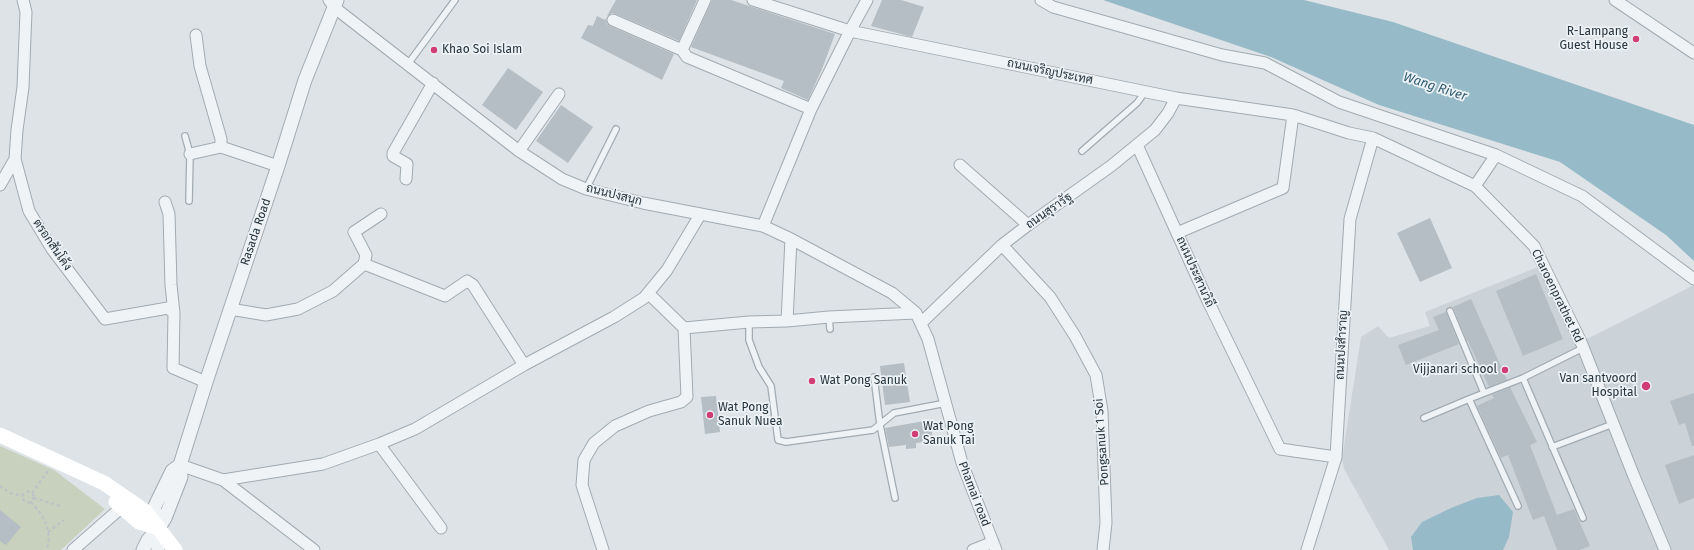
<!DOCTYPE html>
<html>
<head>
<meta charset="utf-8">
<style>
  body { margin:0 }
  canvas { display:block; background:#dde3e7 }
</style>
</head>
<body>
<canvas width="1694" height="550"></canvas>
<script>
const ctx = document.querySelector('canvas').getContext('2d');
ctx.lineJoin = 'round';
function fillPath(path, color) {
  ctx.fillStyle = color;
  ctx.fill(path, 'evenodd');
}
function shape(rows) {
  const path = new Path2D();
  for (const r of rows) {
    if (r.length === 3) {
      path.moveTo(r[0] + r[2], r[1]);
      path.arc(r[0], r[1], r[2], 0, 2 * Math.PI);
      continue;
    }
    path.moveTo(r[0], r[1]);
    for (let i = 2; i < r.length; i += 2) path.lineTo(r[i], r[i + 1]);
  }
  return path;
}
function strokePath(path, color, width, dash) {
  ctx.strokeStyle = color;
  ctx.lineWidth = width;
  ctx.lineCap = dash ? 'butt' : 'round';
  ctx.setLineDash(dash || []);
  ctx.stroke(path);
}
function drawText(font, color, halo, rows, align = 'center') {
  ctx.font = font + ' "Fira Sans",Sarabun,sans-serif';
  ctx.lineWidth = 3.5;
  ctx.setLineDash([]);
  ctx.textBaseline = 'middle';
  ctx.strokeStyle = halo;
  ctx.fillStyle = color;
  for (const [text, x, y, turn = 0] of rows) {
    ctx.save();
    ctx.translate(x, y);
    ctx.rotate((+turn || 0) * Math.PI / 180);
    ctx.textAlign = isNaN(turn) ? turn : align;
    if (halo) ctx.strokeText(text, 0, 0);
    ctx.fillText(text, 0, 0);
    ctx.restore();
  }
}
const built = shape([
  [1543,265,1581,342,1694,285,1694,550,1389,550,1344,469,1342,459,1361,337,1378,326,1389,338,1430,326,1425,312]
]);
const green = shape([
  [0,446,54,470,105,509,61,550,0,550]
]);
const water = shape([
  [1103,0,1304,0,1393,22,1694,125,1694,261,1666,235,1560,162,1379,105,1271,57],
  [1499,495,1513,512,1509,537,1503,550,1413,550,1411,537,1422,522,1451,508,1477,498]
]);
const building = shape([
  [616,0,697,0,679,41,616,14,612,13,607,16],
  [712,0,731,0,835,34,822,69,808,100,781,88,784,81,691,47],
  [882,0,901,0,924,7,912,37,871,26],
  [597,16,605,20,606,18,607,24,610,26,674,54,662,80,581,38,588,25,593,26],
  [508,68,543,92,516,130,482,105],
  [561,105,593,127,568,163,536,141],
  [1430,218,1452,268,1420,282,1397,233],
  [1536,274,1563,339,1523,356,1496,291],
  [1471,299,1507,380,1489,387,1468,341,1467,341,1453,307],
  [1446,312,1459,344,1406,365,1398,345,1439,330,1433,317],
  [904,363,910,402,885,405,880,366],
  [1510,387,1537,442,1530,445,1557,515,1574,509,1590,546,1579,550,1557,550,1544,516,1533,520,1508,455,1501,458,1477,406,1494,398,1492,395],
  [1694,393,1694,446,1692,446,1685,423,1679,425,1670,401],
  [716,396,720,432,705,434,701,397],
  [930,420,933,441,916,443,916,448,906,449,906,445,889,447,885,428],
  [1694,455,1694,498,1679,504,1665,465],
  [0,510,21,527,6,545,0,541]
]);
const path = shape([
  [0,486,10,493,23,496],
  [28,497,5.5],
  [32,493,48,471],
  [34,498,60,506],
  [31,502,41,514,47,525,49,538,47,550],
  [48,532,64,520]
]);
const service = shape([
  [408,64,455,0],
  [185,136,190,154,189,201],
  [1082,151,1137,103,1145,92],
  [586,189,616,129],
  [1450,311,1484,393],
  [829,317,830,329],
  [749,322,749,340,759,367,771,386,778,440,786,442,873,430,894,413,946,403],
  [874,377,880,425,895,498],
  [1523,378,1583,518],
  [1424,418,1469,399],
  [1552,447,1613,424],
  [1518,506,1469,399,1523,378,1583,348]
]);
const minor = shape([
  [23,0,26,12,23,87,17,130,15,159,29,211,52,249,105,319,168,308,174,313,173,368,206,382],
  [329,0,335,8,519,151,562,179,586,189,643,203,763,226,791,239,892,293,916,313,928,339,962,463,996,550],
  [753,0,850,31,1176,98,1293,115,1349,133,1373,138,1475,186,1534,246,1581,342,1633,474,1665,550],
  [1041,0,1053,7,1222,55,1265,63,1339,102,1496,155,1475,186],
  [1615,0,1694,53],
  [613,20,682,50,687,57,811,109],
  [196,35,200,66,221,139,221,147],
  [682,50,705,0],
  [1137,145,1207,299,1280,449,1336,457],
  [519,151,559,94],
  [190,154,221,147,278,166],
  [1496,155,1582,196,1694,279],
  [960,165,1028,225],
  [406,179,407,164,393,156,393,153,433,83],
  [0,185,15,159],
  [165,202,169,214,171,285,174,313],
  [763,226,811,109,850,31,867,0],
  [1177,233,1283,188,1293,115],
  [1002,245,1050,297,1075,336,1096,375,1102,411,1106,523,1103,550],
  [364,264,366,255,354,232,381,214],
  [648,293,684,328],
  [230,309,266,315,298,309,333,291,364,264,445,296,467,281,473,285,524,365],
  [787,321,791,239],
  [921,323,1002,245,1028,225,1111,166,1155,130,1168,113,1176,98],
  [684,328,749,322,787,321,829,317,916,313],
  [379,444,441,528],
  [180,465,223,480,314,550],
  [223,480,323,464,379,444,415,429,524,365,614,317,644,298,667,270,700,215],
  [73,550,122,507],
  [603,550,582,485,584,460,594,443,615,426,649,411,681,402,687,397,684,328],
  [973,550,993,542],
  [1307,550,1336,457,1350,219,1373,138]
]);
const tertiary = shape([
  [143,550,148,540,159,528,165,518,181,477,180,465,206,382,278,166,305,80,337,0],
  [158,550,159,528,154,508,172,471,180,465]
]);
const secondary = shape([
  [0,435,104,483,146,512,175,550],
  [116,502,139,522,159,528]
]);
const markers = [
  [1636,39,4,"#d03e75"],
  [434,50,4,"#d03e75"],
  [1505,370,4,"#d03e75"],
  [812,381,4,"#d03e75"],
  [1646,386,5,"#d03e75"],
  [710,415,4,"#d03e75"],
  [915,434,4,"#d03e75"]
];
const poiNames = [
  ["R-Lampang",1628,32,"right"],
  ["Guest House",1628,46,"right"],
  ["Khao Soi Islam",442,50],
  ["Vijjanari school",1497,370,"right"],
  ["Van santvoord",1637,379,"right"],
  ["Hospital",1637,393,"right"],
  ["Wat Pong Sanuk",820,381],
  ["Wat Pong",718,408],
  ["Sanuk Nuea",718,422],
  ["Wat Pong",923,427],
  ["Sanuk Tai",923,441]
];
const streetNames = [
  ["ถนนเจริญประเทศ",1050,72,12],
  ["ถนนปงสนุก",614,195,14],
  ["ถนนสุรารัฐ",1049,211,-35],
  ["Rasada Road",256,232,-71],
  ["ตรอกสันโค้ง",52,245,56],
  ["ถนนประสานวิถี",1195,272,66],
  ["Charoenprathet Rd",1557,296,64],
  ["ถนนปงสำราญ",1342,345,-87],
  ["Pongsanuk 1 Soi",1102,442,-94],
  ["Phamai road",974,494,69]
];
const waterNames = [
  ["Wang River",1435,87,18]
];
fillPath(built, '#cbd3d9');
fillPath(green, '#c7d1be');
fillPath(water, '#97bac8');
fillPath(building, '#b4bec4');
strokePath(service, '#a2abb1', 8);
strokePath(minor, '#a2abb1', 13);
strokePath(tertiary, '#a2abb1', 15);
strokePath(path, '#bbc1c6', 2, [3, 3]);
strokePath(service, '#f0f3f6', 5.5);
strokePath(minor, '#f0f3f6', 11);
strokePath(tertiary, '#f0f3f6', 13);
strokePath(secondary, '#fff', 15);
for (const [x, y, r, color] of markers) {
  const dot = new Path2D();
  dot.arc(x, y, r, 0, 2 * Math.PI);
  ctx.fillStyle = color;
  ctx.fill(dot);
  strokePath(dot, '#ecf2f5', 1.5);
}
drawText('12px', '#26343e', '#ecf2f5', poiNames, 'left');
drawText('12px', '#26343e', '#ecf2f5', streetNames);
drawText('italic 13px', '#305c72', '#ecf2f5', waterNames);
</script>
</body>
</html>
